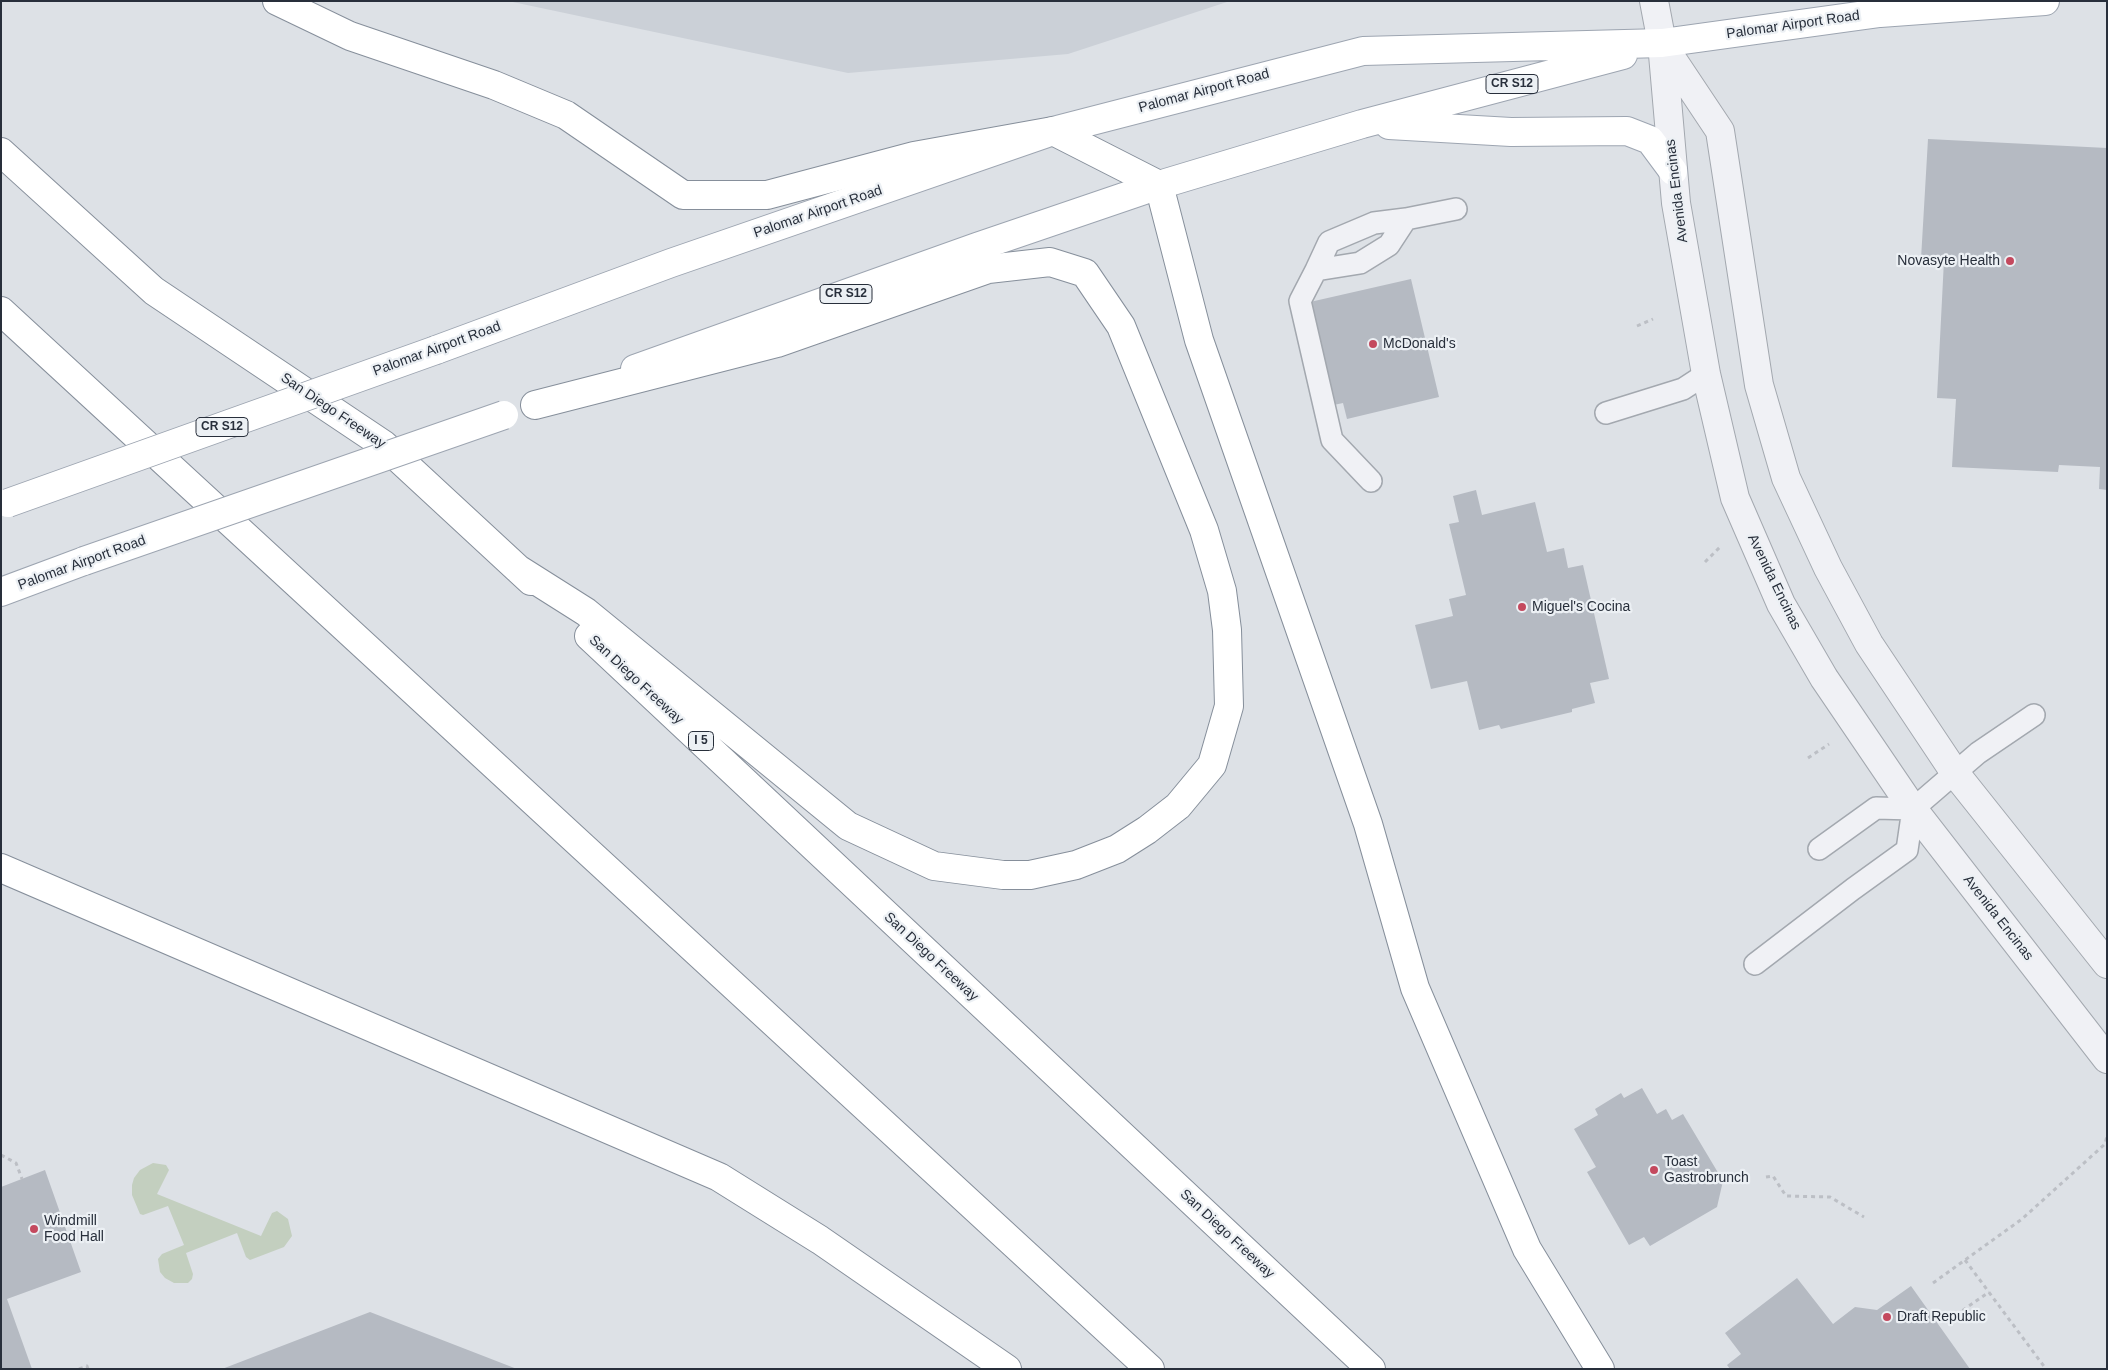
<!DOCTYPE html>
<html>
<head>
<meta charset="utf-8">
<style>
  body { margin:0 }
  #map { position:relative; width:2108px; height:1370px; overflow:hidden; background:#dde1e6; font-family:Helvetica,sans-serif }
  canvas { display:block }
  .frame { position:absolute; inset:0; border:2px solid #282f3b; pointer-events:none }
</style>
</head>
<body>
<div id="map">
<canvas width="2108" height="1370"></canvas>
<div class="frame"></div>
</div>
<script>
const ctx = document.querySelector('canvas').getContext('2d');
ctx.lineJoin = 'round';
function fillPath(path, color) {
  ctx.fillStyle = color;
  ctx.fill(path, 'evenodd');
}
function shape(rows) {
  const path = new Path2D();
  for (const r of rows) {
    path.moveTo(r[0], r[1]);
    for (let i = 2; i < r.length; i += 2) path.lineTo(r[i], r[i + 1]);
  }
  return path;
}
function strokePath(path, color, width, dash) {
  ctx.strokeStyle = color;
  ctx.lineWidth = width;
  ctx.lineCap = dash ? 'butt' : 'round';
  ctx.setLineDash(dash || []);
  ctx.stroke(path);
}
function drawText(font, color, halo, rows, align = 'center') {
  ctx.font = font + ' Helvetica,sans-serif';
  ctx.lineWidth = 4.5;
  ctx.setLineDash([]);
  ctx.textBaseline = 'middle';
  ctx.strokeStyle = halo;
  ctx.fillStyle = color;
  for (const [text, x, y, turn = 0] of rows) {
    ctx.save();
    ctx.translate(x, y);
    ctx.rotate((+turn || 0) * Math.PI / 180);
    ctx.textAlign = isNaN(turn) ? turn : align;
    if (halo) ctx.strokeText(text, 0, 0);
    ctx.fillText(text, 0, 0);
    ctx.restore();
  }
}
const built = shape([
  [508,1,1227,1,1227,2,1068,54,848,73]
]);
const green = shape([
  [153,1163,166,1165,169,1170,157,1194,261,1236,272,1213,277,1211,288,1219,292,1236,284,1247,250,1260,246,1257,237,1233,186,1253,193,1274,192,1279,188,1283,174,1283,165,1278,160,1272,158,1259,162,1254,184,1245,168,1206,143,1215,140,1214,132,1195,132,1185,134,1178,140,1170]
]);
const building = shape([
  [1928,139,2107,148,2107,490,2099,489,2100,467,2059,465,2058,472,1952,467,1956,399,1937,398,1944,260,1921,259],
  [1411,279,1439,397,1347,419,1343,403,1329,406,1310,302],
  [1476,490,1482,515,1535,502,1547,552,1564,548,1568,568,1583,565,1609,679,1590,683,1595,703,1572,709,1572,712,1501,729,1499,725,1479,730,1467,681,1431,689,1415,625,1453,616,1449,599,1466,595,1449,524,1459,522,1453,496],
  [1642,1088,1657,1114,1666,1109,1672,1120,1683,1114,1723,1181,1717,1207,1650,1246,1644,1237,1629,1245,1587,1172,1596,1167,1574,1129,1598,1115,1595,1109,1621,1093,1624,1098],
  [45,1170,81,1272,7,1299,32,1369,1,1369,1,1187],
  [1797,1278,1833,1324,1855,1307,1877,1310,1911,1286,1970,1369,1730,1369,1727,1365,1741,1354,1725,1333],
  [370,1312,517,1369,222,1369]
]);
const path = shape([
  [1637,326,1653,319],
  [1705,562,1721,546],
  [1808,758,1829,744],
  [1,1155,16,1163,22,1179],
  [1766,1177,1773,1176,1786,1196,1830,1197,1864,1217],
  [1965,1260,2046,1369],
  [1933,1283,2022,1219,2105,1144,2107,1136],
  [1956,1315,1989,1292],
  [79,1369,87,1366,88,1369]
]);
const service = shape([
  [1316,270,1329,242,1374,223,1406,219],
  [1606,413,1683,389,1706,374],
  [1371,481,1332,440,1300,301,1316,270,1360,263,1389,245,1406,219,1456,209],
  [1819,849,1876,808,1913,809],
  [1755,964,1853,889,1907,850,1913,809,1978,753,2034,715]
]);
const tertiary = shape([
  [1654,1,1662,43,1676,203,1706,374,1735,498,1781,604,1824,678,1913,809,2107,1059],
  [1664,47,1720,131,1759,385,1786,478,1828,568,1869,644,1955,773,2107,964]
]);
const primary = shape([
  [1389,125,1511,132,1627,131,1650,140,1673,171],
  [436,350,671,263,1053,131,1363,51,1662,43,1880,13,2045,1],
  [635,369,977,247,1159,185,1362,124,1623,55],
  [1,592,84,561]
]);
const motorway = shape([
  [277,1,350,36,494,85,566,115,683,195,767,195,914,156,1053,131,1159,185,1199,340,1368,824,1415,988,1527,1249,1600,1369],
  [1,152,154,291,384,445,531,581],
  [1,311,1150,1369],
  [518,569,586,612,848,826,934,866,1003,875,1030,875,1076,865,1117,849,1147,830,1178,806,1212,765,1229,706,1227,630,1222,591,1204,530,1121,326,1085,273,1050,262,988,269,777,343,535,405],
  [589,636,1371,1369],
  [1,868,719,1177,820,1240,1007,1369]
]);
const primaryBridge = shape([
  [8,503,436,350],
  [84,561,504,415]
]);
const markers = [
  [2010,261,5,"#c4495e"],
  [1373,344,5,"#c4495e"],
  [1522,607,5,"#c4495e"],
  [1654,1170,5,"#c4495e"],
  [34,1229,5,"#c4495e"],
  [1887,1317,5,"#c4495e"]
];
const shields = [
  [1512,84,52],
  [846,294,52],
  [222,427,52],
  [701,741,25]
];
const shieldNames = [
  ["CR S12",1512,84],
  ["CR S12",846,294],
  ["CR S12",222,427],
  ["I 5",701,741]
];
const streetNames = [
  ["Palomar Airport Road",1793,25,-8],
  ["Palomar Airport Road",1204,91,-15],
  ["Avenida Encinas",1677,191,-97],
  ["Palomar Airport Road",818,212,-19],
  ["Palomar Airport Road",437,349,-20],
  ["San Diego Freeway",333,411,34],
  ["Palomar Airport Road",82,563,-20],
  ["Avenida Encinas",1774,582,64],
  ["San Diego Freeway",636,680,43],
  ["Avenida Encinas",1998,918,52],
  ["San Diego Freeway",931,957,43],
  ["San Diego Freeway",1227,1234,43]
];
const poiNames = [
  ["Novasyte Health",2000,261,"right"],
  ["McDonald's",1383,344],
  ["Miguel's Cocina",1532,607],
  ["Toast",1664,1162],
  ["Gastrobrunch",1664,1178],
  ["Windmill",44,1221],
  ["Food Hall",44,1237],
  ["Draft Republic",1897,1317]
];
fillPath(built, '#cbd0d7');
fillPath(green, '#c3cfbf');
fillPath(building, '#b5bac2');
strokePath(service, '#a3a8af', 24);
strokePath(tertiary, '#a3a8af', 30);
strokePath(primary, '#9da5b1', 30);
strokePath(motorway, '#868f9b', 30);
strokePath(path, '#bcbfc5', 3, [4, 4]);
strokePath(service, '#f0f1f5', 21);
strokePath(tertiary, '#f0f1f5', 28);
strokePath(primary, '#fff', 28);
strokePath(motorway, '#fff', 28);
strokePath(primaryBridge, '#9da5b1', 30, []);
strokePath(primaryBridge, '#fff', 28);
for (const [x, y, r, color] of markers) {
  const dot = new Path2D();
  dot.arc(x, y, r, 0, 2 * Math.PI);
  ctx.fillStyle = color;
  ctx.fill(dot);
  strokePath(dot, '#ecf0f4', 2);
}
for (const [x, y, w] of shields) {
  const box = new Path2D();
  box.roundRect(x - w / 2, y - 9.5, w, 19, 4);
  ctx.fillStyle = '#ecf0f4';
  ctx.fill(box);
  strokePath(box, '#282f3b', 1);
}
drawText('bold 12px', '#282f3b', null, shieldNames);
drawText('14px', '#282f3b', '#ecf0f4', streetNames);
drawText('14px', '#282f3b', '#ecf0f4', poiNames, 'left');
</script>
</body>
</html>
